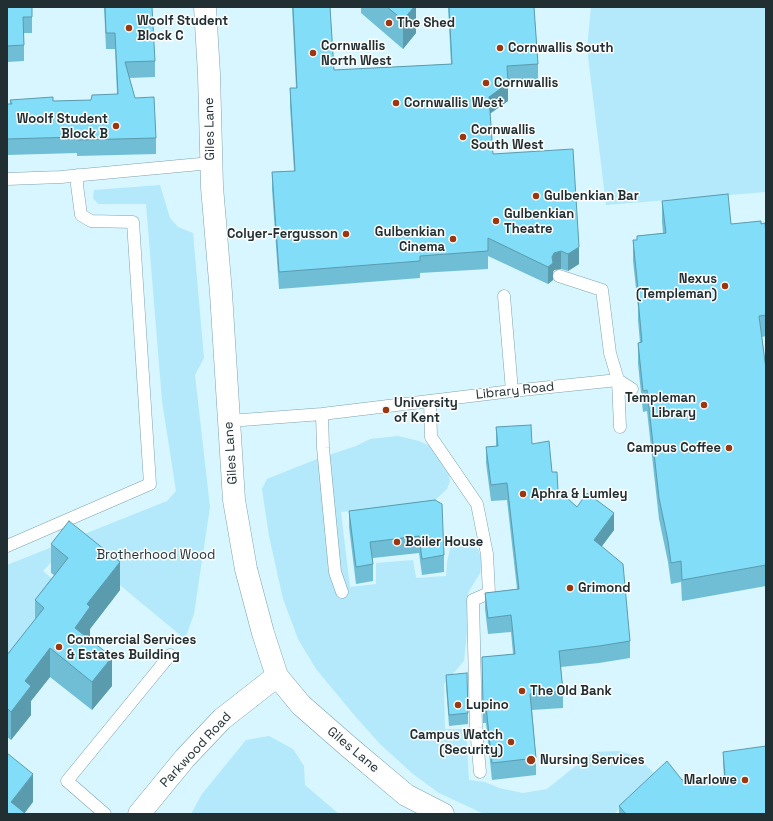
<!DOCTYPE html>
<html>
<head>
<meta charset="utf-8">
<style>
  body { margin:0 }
  #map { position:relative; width:773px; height:821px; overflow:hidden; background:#d8f6ff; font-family:"Space Grotesk",sans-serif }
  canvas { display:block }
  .frame { position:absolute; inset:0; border:8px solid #212f33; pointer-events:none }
</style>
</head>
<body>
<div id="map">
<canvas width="773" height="821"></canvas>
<div class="frame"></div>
</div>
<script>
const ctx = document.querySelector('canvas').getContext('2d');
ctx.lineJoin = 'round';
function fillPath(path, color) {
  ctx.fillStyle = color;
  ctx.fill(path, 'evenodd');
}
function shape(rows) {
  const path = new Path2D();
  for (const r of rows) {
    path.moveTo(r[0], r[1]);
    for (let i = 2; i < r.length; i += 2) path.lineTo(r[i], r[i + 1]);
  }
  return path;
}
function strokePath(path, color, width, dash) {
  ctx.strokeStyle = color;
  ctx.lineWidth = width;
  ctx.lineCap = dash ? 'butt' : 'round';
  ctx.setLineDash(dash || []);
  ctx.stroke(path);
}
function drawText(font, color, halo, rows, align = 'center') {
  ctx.font = font + ' "Space Grotesk",sans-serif';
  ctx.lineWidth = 3;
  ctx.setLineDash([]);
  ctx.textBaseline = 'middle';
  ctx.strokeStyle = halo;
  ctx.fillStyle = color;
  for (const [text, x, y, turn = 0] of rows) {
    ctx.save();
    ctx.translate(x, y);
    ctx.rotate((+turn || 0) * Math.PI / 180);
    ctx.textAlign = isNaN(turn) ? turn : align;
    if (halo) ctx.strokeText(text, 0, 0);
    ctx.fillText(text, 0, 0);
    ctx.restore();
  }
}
const green = shape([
  [591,7,766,7,766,192,606,205,587,48],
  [160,185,170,218,178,227,193,233,204,358,195,375,210,507,194,614,185,639,69,543,43,571,62,587,7,667,7,565,167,501,176,491,162,401,146,204,98,204,93,198,94,190],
  [398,436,419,441,430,446,448,470,450,481,447,489,433,502,341,512,350,587,376,584,376,563,413,560,416,578,446,576,447,562,450,549,456,543,466,542,478,549,482,560,480,573,468,593,467,631,464,661,444,684,445,729,466,729,469,780,485,782,499,788,523,793,547,789,593,752,619,751,636,756,655,774,614,814,484,814,439,793,413,774,380,744,355,716,316,669,298,639,283,599,269,536,262,489,267,479,317,459,356,446,370,439],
  [269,736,293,749,304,766,305,785,339,814,191,814,202,794,246,740]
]);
const service = shape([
  [7,179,61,177,211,163],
  [559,276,602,290,610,353,618,380,620,427],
  [504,296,512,391],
  [430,401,431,437,477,504,487,554,489,593,473,600,476,728,480,772],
  [322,414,323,448,335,572,342,592],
  [229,421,322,414,512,391,618,380,632,389],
  [7,546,150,484,133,222,91,221,81,215,77,185,78,175],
  [105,814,67,781,170,655]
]);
const minor = shape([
  [205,7,209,74,212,187,221,293,234,500,246,569,263,633,277,676,301,705,349,747,406,795,443,814],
  [139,814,185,758,222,719,277,676]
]);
const wall = shape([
  [7,7,32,17,32,33,24,33,24,61,7,62],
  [104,7,152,7,155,61,155,77,129,78,135,98,156,138,156,154,77,156,77,153,7,155,7,104,10,104,10,100,53,101,91,100,117,94,115,49,106,49],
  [292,7,330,7,334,70,451,64,448,7,534,7,538,64,538,81,508,83,508,101,490,114,493,154,579,264,568,271,561,269,554,270,553,272,553,280,548,284,488,256,488,269,420,273,420,278,279,289,272,189,272,172,294,171,290,106,290,88,296,88],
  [361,7,416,7,416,33,403,49,361,13],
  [662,201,731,224,761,224,766,236,766,336,762,337,766,369,766,586,682,601,681,582,671,584,668,562,659,519,647,411,643,412,638,364,638,343,640,343,638,320,638,307,633,261,633,240,637,240,637,236,663,233,662,222],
  [496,427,532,444,552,472,558,490,577,507,614,530,601,547,630,641,630,658,599,663,561,667,563,691,563,708,532,710,536,758,536,775,492,780,486,723,483,723,482,657,513,654,511,632,488,634,485,609,485,593,517,589,507,500,491,501,486,463,486,447,496,446],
  [435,500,444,555,444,572,422,575,419,553,373,558,373,581,356,584,349,527,349,511],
  [51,544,120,590,90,629,90,636,88,639,112,686,92,710,50,677,31,701,31,715,11,740,7,737,7,655,35,620,35,600,54,575,51,573],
  [446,675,468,713,468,724,449,726,446,686],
  [723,752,766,814,619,814,619,806,682,780,724,777,723,763]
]);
const shadedWall = shape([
  [414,7,416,7,416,33,403,49,403,20],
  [508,83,508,101,489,114,489,97],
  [579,247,579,264,568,271,568,254],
  [561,251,561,269,554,270,553,272,553,280,548,284,548,267,552,257,554,253],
  [614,513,614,530,594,557,594,540],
  [120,562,120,590,90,629,90,636,75,657,75,628,87,604],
  [50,648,50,677,31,701,31,715,11,740,11,712,25,681],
  [112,657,112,686,92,710,92,682],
  [33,774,33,802,24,814,11,802]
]);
const building = shape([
  [7,7,32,7,32,17,23,17,24,45,7,46,7,7],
  [105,7,152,7,155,61,125,62,135,98,154,97,156,138,77,140,77,137,7,139,7,104,12,104,10,100,53,97,53,101,91,100,92,95,118,94,115,33,106,33,105,7],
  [293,7,330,7,334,70,452,64,449,7,534,7,538,64,507,66,508,83,489,97,493,154,573,149,579,247,568,254,561,251,554,253,552,257,553,263,548,267,488,238,488,251,420,256,420,261,279,272,272,172,295,171,290,88,297,88,293,7],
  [387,7,414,7,403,20,387,7],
  [728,194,731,224,761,221,761,224,765,223,766,236,766,315,759,316,766,369,766,565,682,580,681,561,671,563,668,541,659,498,647,390,643,391,638,343,642,342,638,299,639,299,633,240,637,240,637,236,666,233,662,201,728,194],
  [531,425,532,444,549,441,552,472,557,472,558,490,577,507,587,493,614,513,594,540,623,564,630,641,599,646,559,651,563,691,530,694,536,758,492,763,486,706,483,706,482,657,515,654,511,615,488,618,485,593,519,589,507,483,491,485,486,447,498,446,496,427,531,425],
  [435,500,442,504,444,555,422,559,419,536,370,542,373,564,356,567,349,511,435,500],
  [69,521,120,562,87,604,90,607,75,628,112,657,92,682,50,648,25,681,31,686,11,712,7,708,7,655,44,608,35,600,68,558,51,544,69,521],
  [467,673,468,713,449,715,446,675,467,673],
  [766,746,766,814,626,814,619,806,667,761,682,780,725,776,723,752,766,746],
  [7,753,33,774,11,802,26,814,7,814,7,753]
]);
const markers = [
  [389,23,4,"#9c360e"],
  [129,28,4,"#9c360e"],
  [500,48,4,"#9c360e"],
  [313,53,4,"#9c360e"],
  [486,83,4,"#9c360e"],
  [396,103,4,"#9c360e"],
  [116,126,4,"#9c360e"],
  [463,137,4,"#9c360e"],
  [536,196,4,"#9c360e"],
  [496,221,4,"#9c360e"],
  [346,234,4,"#9c360e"],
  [453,239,4,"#9c360e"],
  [725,286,4,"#9c360e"],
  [704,405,4,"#9c360e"],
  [386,410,4,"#9c360e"],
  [729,448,4,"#9c360e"],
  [523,494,4,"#9c360e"],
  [397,542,4,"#9c360e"],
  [570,588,4,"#9c360e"],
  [59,647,4,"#9c360e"],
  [522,691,4,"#9c360e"],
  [458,705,4,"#9c360e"],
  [511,742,4,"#9c360e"],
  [531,760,5,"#9c360e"],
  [745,780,4,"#9c360e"]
];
const poiNames = [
  ["Woolf Student",137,21],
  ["Block C",137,36],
  ["The Shed",397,23],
  ["Cornwallis",321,46],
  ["North West",321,61],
  ["Cornwallis South",508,48],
  ["Cornwallis",494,83],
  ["Cornwallis West",404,103],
  ["Woolf Student",108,119,"right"],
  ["Block B",108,134,"right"],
  ["Cornwallis",471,130],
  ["South West",471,145],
  ["Gulbenkian Bar",544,196],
  ["Gulbenkian",504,214],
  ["Theatre",504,229],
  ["Gulbenkian",445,232,"right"],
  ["Cinema",445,247,"right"],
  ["Colyer-Fergusson",338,234,"right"],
  ["Nexus",717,279,"right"],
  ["(Templeman)",717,294,"right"],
  ["Templeman",696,398,"right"],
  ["Library",696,413,"right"],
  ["University",394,403],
  ["of Kent",394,418],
  ["Campus Coffee",721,448,"right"],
  ["Aphra & Lumley",531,494],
  ["Boiler House",405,542],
  ["Grimond",578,588],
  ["Commercial Services",67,640],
  ["& Estates Building",67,655],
  ["The Old Bank",530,691],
  ["Lupino",466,705],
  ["Campus Watch",503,735,"right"],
  ["(Security)",503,750,"right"],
  ["Nursing Services",540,760],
  ["Marlowe",737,780,"right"]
];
const streetNames = [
  ["Giles Lane",210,129,-91],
  ["Library Road",515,391,-6],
  ["Giles Lane",231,453,-94],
  ["Parkwood Road",196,750,-47],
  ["Giles Lane",353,750,40]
];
const parkNames = [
  ["Brotherhood Wood",156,555]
];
fillPath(green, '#b3e9fa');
strokePath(service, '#7fa2ad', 13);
strokePath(minor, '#7fa2ad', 23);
strokePath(service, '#fff', 12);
strokePath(minor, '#fff', 22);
fillPath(wall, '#70bed5');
fillPath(shadedWall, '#5b9bae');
fillPath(building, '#82ddf8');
strokePath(building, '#5b9bae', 1);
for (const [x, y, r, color] of markers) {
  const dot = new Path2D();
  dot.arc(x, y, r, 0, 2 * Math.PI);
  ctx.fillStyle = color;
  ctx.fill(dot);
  strokePath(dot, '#fdfdfd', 1.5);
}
drawText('bold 13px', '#212f33', '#fdfdfd', poiNames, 'left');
drawText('13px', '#212f33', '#fdfdfd', streetNames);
drawText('13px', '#1c3138', '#fdfdfd', parkNames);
</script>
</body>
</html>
